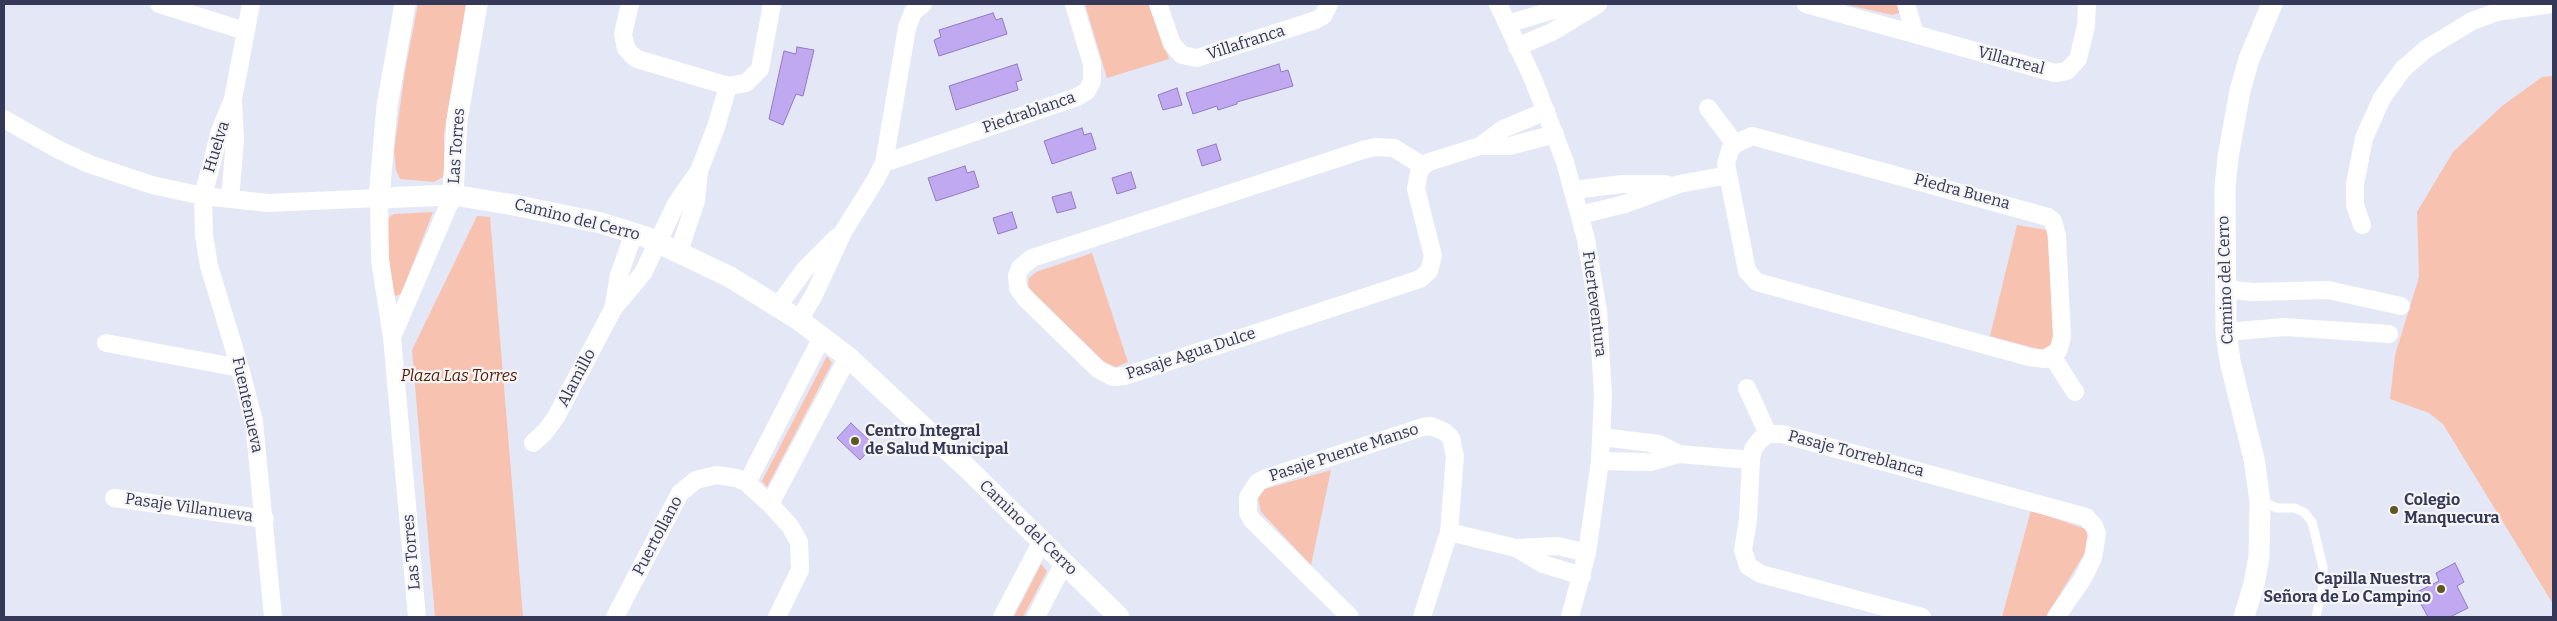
<!DOCTYPE html>
<html>
<head>
<meta charset="utf-8">
<style>
  body { margin:0 }
  #map { position:relative; width:2557px; height:621px; overflow:hidden; background:#e4e7f6; font-family:Bitter,serif }
  canvas { display:block }
  .frame { position:absolute; inset:0; border:5px solid #353856; pointer-events:none }
</style>
</head>
<body>
<div id="map">
<canvas width="2557" height="621"></canvas>
<div class="frame"></div>
</div>
<script>
const ctx = document.querySelector('canvas').getContext('2d');
ctx.lineJoin = 'round';
function fillPath(path, color) {
  ctx.fillStyle = color;
  ctx.fill(path, 'evenodd');
}
function shape(rows) {
  const path = new Path2D();
  for (const r of rows) {
    path.moveTo(r[0], r[1]);
    for (let i = 2; i < r.length; i += 2) path.lineTo(r[i], r[i + 1]);
  }
  return path;
}
function strokePath(path, color, width, dash) {
  ctx.strokeStyle = color;
  ctx.lineWidth = width;
  ctx.lineCap = dash ? 'butt' : 'round';
  ctx.setLineDash(dash || []);
  ctx.stroke(path);
}
function drawText(font, color, halo, rows, align = 'center') {
  ctx.font = font + ' Bitter,serif';
  ctx.lineWidth = 4.5;
  ctx.setLineDash([]);
  ctx.textBaseline = 'middle';
  ctx.strokeStyle = halo;
  ctx.fillStyle = color;
  for (const [text, x, y, turn = 0] of rows) {
    ctx.save();
    ctx.translate(x, y);
    ctx.rotate((+turn || 0) * Math.PI / 180);
    ctx.textAlign = isNaN(turn) ? turn : align;
    if (halo) ctx.strokeText(text, 0, 0);
    ctx.fillText(text, 0, 0);
    ctx.restore();
  }
}
const green = shape([
  [418,4,466,4,444,134,444,173,443,177,434,182,400,179,396,170,394,151,405,71],
  [1085,4,1150,4,1169,59,1107,78],
  [1844,4,1899,4,1899,13,1892,15],
  [2553,76,2553,604,2443,424,2429,413,2390,399,2395,355,2419,277,2417,212,2453,152,2502,106,2542,77],
  [433,212,401,294,395,296,391,289,387,228,389,217,394,214],
  [477,216,490,217,523,617,435,617,412,350],
  [2017,225,2047,230,2055,345,2050,350,2042,350,1990,336],
  [1092,253,1128,362,1116,367,1105,363,1028,287,1029,278,1036,272],
  [827,356,832,363,767,487,762,481],
  [1331,470,1311,565,1261,512,1258,498,1265,489],
  [2031,510,2088,530,2089,546,2046,617,2002,617],
  [1041,564,1047,571,1023,617,1014,617]
]);
const building = shape([
  [993,13,996,20,1002,18,1007,34,939,56,934,40,941,37,939,30,993,13],
  [797,47,814,50,803,96,796,94,783,125,769,119,784,51,796,54,797,47],
  [1017,64,1022,80,1016,82,1018,90,956,110,949,86,1017,64],
  [1279,64,1281,72,1288,70,1293,86,1237,102,1237,104,1218,110,1217,106,1193,114,1186,93,1279,64],
  [1177,88,1182,105,1163,110,1158,95,1177,88],
  [1082,128,1084,135,1091,133,1096,149,1052,164,1044,141,1082,128],
  [1216,144,1221,160,1202,166,1197,150,1216,144],
  [965,166,967,173,974,171,979,187,936,201,928,178,965,166],
  [1131,172,1136,188,1117,194,1112,178,1131,172],
  [1071,192,1076,208,1057,213,1052,197,1071,192],
  [1012,212,1017,228,998,234,993,218,1012,212],
  [851,423,874,445,860,460,837,438,851,423],
  [2455,563,2464,582,2457,586,2468,608,2450,617,2428,617,2415,593,2439,581,2436,573,2455,563]
]);
const service = shape([
  [2260,501,2277,508,2295,508,2305,513,2312,522,2323,567,2323,585,2316,617]
]);
const minor = shape([
  [159,4,245,31],
  [251,4,233,99,220,131,203,196,204,235,209,266,240,368,254,422,273,617],
  [630,4,623,34,626,48,631,54,637,59,728,86,746,83,760,69,772,4],
  [1158,4,1172,44,1182,55,1197,58,1316,20,1323,16,1329,4],
  [1498,4,1533,79,1565,162,1586,239,1598,311,1603,395,1600,461,1587,553,1570,617],
  [1806,4,2055,73,2067,71,2078,59,2086,26,2087,4],
  [1906,4,1915,34],
  [1507,24,1557,9,1591,6],
  [1517,47,1552,32,1598,4],
  [1708,108,1735,144],
  [4,119,57,149,89,164,152,185,203,196,268,203,379,198,380,260,392,337,417,617],
  [1752,136,2048,217,2053,221,2057,236,2062,337,2058,351,2045,359,2029,357,1757,282,1747,271,1726,164,1730,150,1735,144,1752,136],
  [1480,146,1503,129,1546,111],
  [884,163,1077,97,1087,91,1092,81,1092,64,1074,4],
  [1423,166,1394,148,1376,147,1366,149,1032,258,1020,268,1017,276,1018,288,1025,298,1098,369,1113,377,1125,376,1420,279,1429,271,1433,256,1416,189,1419,172,1423,166,1429,162,1480,146,1510,146,1555,134],
  [1574,190,1622,184,1666,184],
  [230,199,235,140,233,102],
  [1580,215,1625,204,1679,184,1728,175],
  [2362,225,2355,205,2355,184,2364,138,2382,98,2403,69,2426,49,2472,21,2497,12,2551,4],
  [679,251,696,201,699,171],
  [2224,289,2252,292,2328,290,2401,306],
  [778,306,805,269,837,237],
  [613,309,619,275,634,233],
  [799,320,814,295,843,232,876,179,884,163,907,28,913,12,923,4],
  [2226,332,2284,327,2389,334],
  [392,337,453,195],
  [106,343,240,368],
  [2052,356,2075,392],
  [1747,388,1768,434],
  [1602,437,1659,444,1679,454],
  [533,443,545,432,556,417,613,309,643,273,676,204,699,171,716,127,728,86],
  [1600,461,1650,462,1679,454,1751,460],
  [747,483,822,337],
  [114,498,265,519],
  [770,504,848,357],
  [1449,532,1516,548,1558,546,1587,553],
  [1516,548,1543,564,1582,576],
  [615,617,680,493,696,480,716,475,737,478,747,483,770,504,790,526,799,542,800,570,777,617],
  [1002,617,1042,541],
  [1036,617,1064,563],
  [1350,617,1252,520,1248,513,1248,497,1258,482,1266,478,1423,427,1431,426,1445,432,1451,438,1455,456,1449,532,1422,617],
  [1922,617,1761,574,1748,566,1743,550,1748,520,1751,460,1753,449,1760,440,1768,434,1782,434,2086,517,2094,526,2097,534,2093,558,2082,580,2056,617]
]);
const tertiary = shape([
  [405,4,387,106,379,198,453,195,514,205,601,223,646,237,730,277,799,320,848,357,966,467,1119,617],
  [453,195,457,120,477,4],
  [2244,617,2254,584,2259,557,2260,501,2254,459,2230,361,2226,332,2225,188,2228,157,2240,91,2249,59,2272,4]
]);
const markers = [
  [855,441,5,"#5f5622"],
  [2394,510,5,"#5f5622"],
  [2441,589,5,"#5f5622"]
];
const streetNames = [
  ["Villafranca",1246,43,-18],
  ["Villarreal",2011,61,15],
  ["Piedrablanca",1029,113,-19],
  ["Las Torres",457,146,-86],
  ["Huelva",217,147,-73],
  ["Piedra Buena",1962,192,15],
  ["Camino del Cerro",577,220,14],
  ["Camino del Cerro",2226,280,-92],
  ["Fuerteventura",1594,304,83],
  ["Pasaje Agua Dulce",1191,354,-18],
  ["Alamillo",577,378,-62],
  ["Fuentenueva",247,405,78],
  ["Pasaje Puente Manso",1344,453,-18],
  ["Pasaje Torreblanca",1856,454,15],
  ["Pasaje Villanueva",189,508,8],
  ["Camino del Cerro",1028,528,44],
  ["Puertollano",658,536,-62],
  ["Las Torres",412,552,-95]
];
const parkNames = [
  ["Plaza Las Torres",459,377]
];
const poiNames = [
  ["Centro Integral",865,432],
  ["de Salud Municipal",865,450],
  ["Colegio",2404,501],
  ["Manquecura",2404,519],
  ["Capilla Nuestra",2431,580,"right"],
  ["Señora de Lo Campino",2431,598,"right"]
];
fillPath(green, '#f8c2b1');
fillPath(building, '#c1a9f1');
strokePath(building, '#927bbf', 1);
strokePath(service, '#fff', 9);
strokePath(minor, '#fff', 18);
strokePath(tertiary, '#fff', 21);
for (const [x, y, r, color] of markers) {
  const dot = new Path2D();
  dot.arc(x, y, r, 0, 2 * Math.PI);
  ctx.fillStyle = color;
  ctx.fill(dot);
  strokePath(dot, '#f5f5f5', 2);
}
drawText('16px', '#353856', '#f5f5f5', streetNames);
drawText('italic 16px', '#581c05', '#f5f5f5', parkNames);
drawText('bold 16px', '#353856', '#f5f5f5', poiNames, 'left');
</script>
</body>
</html>
